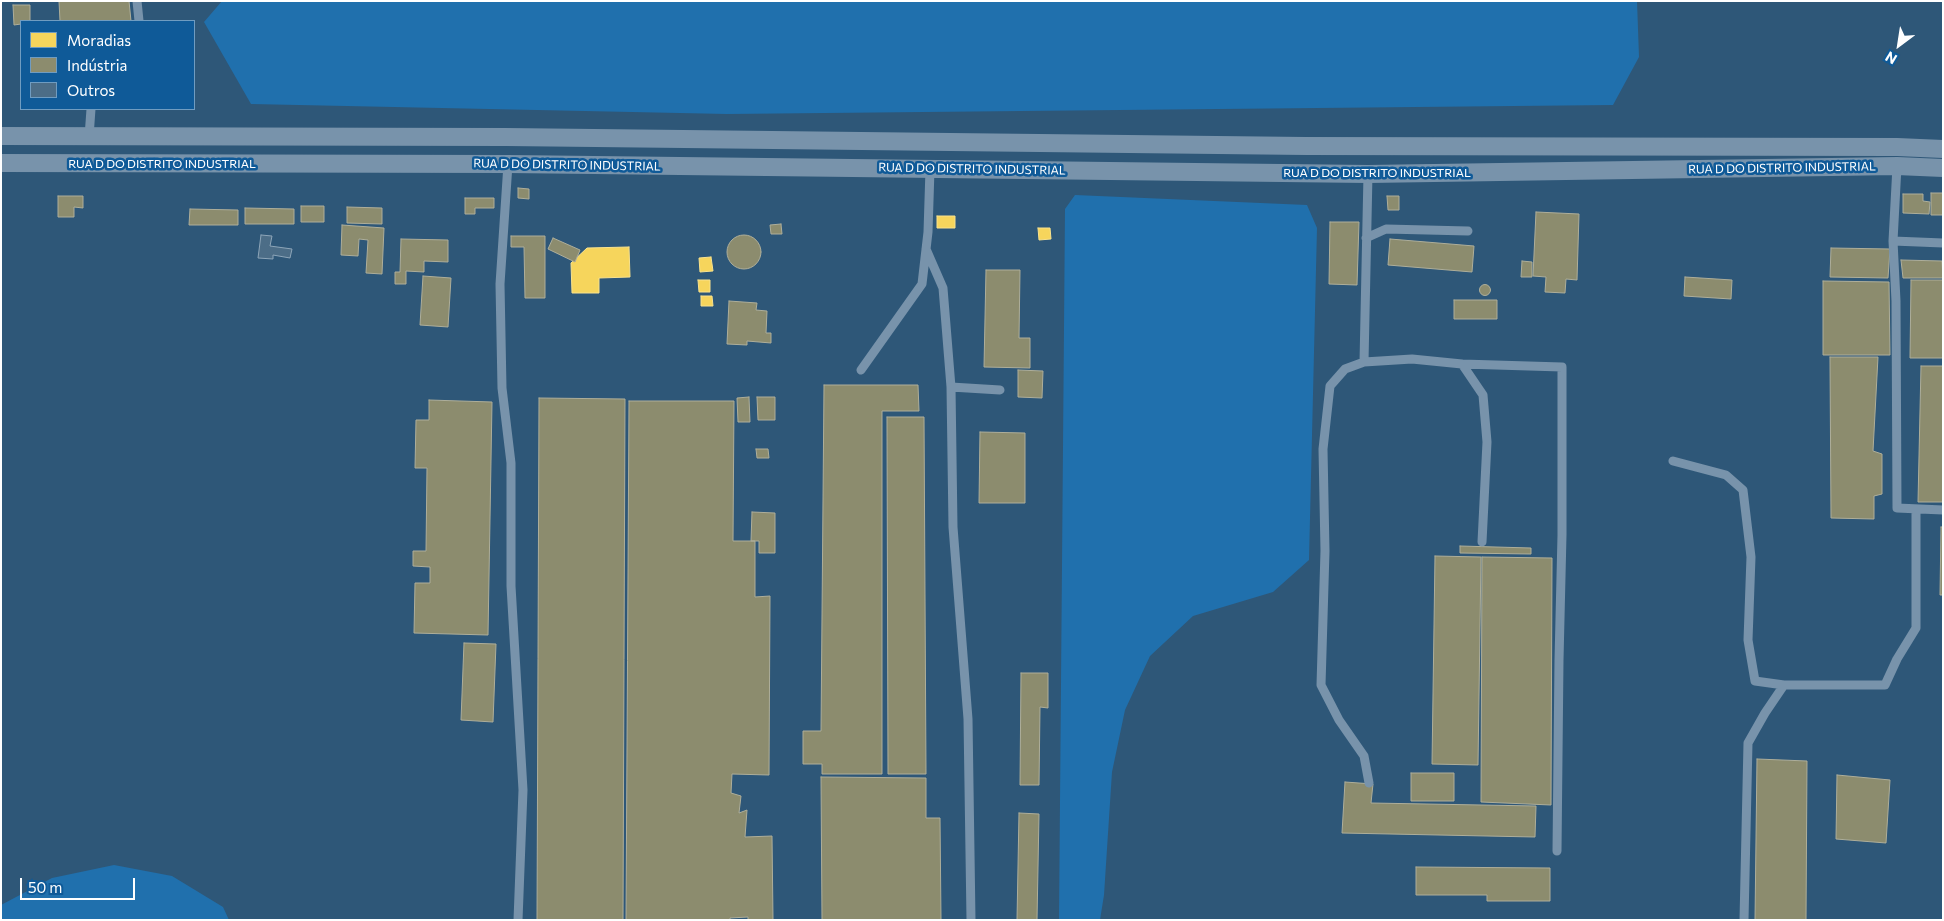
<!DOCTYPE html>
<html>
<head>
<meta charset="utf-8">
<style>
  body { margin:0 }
  #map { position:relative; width:1944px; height:921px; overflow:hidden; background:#2e5778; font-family:Commissioner,sans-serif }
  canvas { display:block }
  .frame { position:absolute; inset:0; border:2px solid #fff; pointer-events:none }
  .legend { position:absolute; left:20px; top:20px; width:175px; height:90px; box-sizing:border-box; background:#0f5a98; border:1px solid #6f9cc1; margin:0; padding:6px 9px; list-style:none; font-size:15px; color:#fff }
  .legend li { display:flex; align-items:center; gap:10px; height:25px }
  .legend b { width:25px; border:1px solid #6f9cc1 }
  .north { position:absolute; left:1874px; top:20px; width:50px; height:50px; -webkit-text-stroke:4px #0f5a98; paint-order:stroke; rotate:211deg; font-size:14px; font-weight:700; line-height:20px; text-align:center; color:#fff }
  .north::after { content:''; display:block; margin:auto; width:18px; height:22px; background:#fff; clip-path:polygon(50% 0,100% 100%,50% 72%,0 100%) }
  .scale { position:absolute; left:20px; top:878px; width:115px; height:22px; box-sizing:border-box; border:2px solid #fff; border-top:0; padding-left:6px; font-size:15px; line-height:18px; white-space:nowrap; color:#fff; -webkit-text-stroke:4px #0f5a98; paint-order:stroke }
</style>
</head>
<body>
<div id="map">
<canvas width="1944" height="921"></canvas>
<div class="frame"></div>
<ul class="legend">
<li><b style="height:14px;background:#f6d55c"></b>Moradias</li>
<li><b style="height:14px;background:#8c8c6e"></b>Indústria</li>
<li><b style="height:14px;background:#4c6d87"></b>Outros</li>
</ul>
<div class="north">N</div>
<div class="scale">50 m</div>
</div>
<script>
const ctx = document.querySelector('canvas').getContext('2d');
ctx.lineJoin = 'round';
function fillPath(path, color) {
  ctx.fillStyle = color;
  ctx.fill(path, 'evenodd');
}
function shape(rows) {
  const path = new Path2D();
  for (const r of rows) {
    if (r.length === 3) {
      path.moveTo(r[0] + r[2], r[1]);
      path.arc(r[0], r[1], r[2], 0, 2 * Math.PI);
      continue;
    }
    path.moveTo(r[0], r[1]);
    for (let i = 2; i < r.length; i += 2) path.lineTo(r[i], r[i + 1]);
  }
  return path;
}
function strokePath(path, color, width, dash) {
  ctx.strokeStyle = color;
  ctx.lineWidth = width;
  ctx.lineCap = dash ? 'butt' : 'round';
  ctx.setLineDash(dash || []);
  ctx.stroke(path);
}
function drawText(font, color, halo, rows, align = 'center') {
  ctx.font = font + ' Commissioner,sans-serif';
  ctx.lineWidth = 5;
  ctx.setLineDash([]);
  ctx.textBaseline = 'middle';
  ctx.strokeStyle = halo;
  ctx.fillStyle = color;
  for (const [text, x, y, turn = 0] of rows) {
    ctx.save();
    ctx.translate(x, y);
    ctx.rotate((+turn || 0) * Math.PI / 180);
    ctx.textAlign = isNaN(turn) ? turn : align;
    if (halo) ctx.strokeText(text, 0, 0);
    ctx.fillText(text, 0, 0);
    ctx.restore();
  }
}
const green = shape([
  [222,1,1637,1,1639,57,1613,105,727,114,251,104,204,22],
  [1075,195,1307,205,1317,228,1309,560,1273,592,1193,616,1150,656,1125,710,1112,772,1104,895,1100,920,1059,920,1065,209],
  [114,865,172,876,223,907,229,920,1,920,1,905,52,878]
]);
const homes = shape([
  [937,216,955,216,955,228,937,228,937,216],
  [1038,228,1050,228,1051,239,1039,240,1038,228],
  [629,247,630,277,599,278,599,293,572,293,571,263,587,248,629,247],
  [711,257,713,271,700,272,699,258,711,257],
  [698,280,710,280,710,292,699,292,698,280],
  [701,296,712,296,713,306,701,306,701,296]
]);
const industry = shape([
  [59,1,129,1,131,21,60,21,59,1],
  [13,5,30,5,30,21,21,21,21,24,14,25,13,5],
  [518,188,529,189,529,199,518,198,518,188],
  [1931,193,1943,193,1943,215,1931,215,1931,193],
  [1903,194,1923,194,1923,201,1930,202,1929,214,1903,213,1903,194],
  [58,196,83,196,83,208,74,207,74,217,58,217,58,196],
  [1387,196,1399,196,1399,210,1388,210,1387,196],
  [465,198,494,198,494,208,475,208,475,214,465,214,465,198],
  [301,206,324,206,324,222,301,222,301,206],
  [347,207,382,208,382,224,347,223,347,207],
  [245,208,294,209,294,224,245,224,245,208],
  [190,209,238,210,238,225,189,225,190,209],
  [1536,212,1579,214,1577,280,1566,279,1565,293,1545,292,1546,277,1533,276,1536,212],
  [1330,222,1359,222,1357,285,1329,284,1330,222],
  [781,224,782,234,771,234,770,225,781,224],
  [342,225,384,228,382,274,366,273,368,240,359,239,358,256,341,255,342,225],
  [744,252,17],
  [511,236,545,236,545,298,525,298,524,247,511,247,511,236],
  [553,238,580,250,575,262,548,249,553,238],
  [401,239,448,240,448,262,424,261,424,272,406,271,406,284,395,284,395,272,400,272,401,239],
  [1390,239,1474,246,1472,272,1388,265,1390,239],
  [1831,248,1890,249,1888,278,1830,277,1831,248],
  [1901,260,1942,261,1943,278,1903,278,1901,260],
  [1522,261,1532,262,1532,277,1521,277,1522,261],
  [986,270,1020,270,1019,338,1030,338,1030,368,984,367,986,270],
  [423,276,451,278,448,327,420,325,423,276],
  [1685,277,1732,280,1731,299,1684,296,1685,277],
  [1911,280,1943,280,1943,358,1910,358,1911,280],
  [1823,281,1889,282,1890,355,1823,355,1823,281],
  [1485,290,5.5],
  [1454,300,1497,300,1497,319,1454,319,1454,300],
  [729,301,757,303,756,310,767,311,766,333,771,333,771,343,747,341,747,345,727,344,729,301],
  [1830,357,1878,357,1873,451,1882,454,1882,494,1874,496,1874,519,1831,518,1830,357],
  [1921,366,1943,366,1943,502,1918,502,1921,366],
  [1018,370,1043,371,1042,398,1018,397,1018,370],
  [824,385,918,385,919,411,882,411,882,774,822,774,822,764,803,764,803,731,821,731,824,385],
  [749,397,750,422,738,422,737,398,749,397],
  [757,397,775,397,775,420,758,420,757,397],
  [539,398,625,399,623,920,537,920,539,398],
  [429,400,492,402,488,635,414,633,415,583,430,583,430,567,413,566,413,551,426,551,427,468,415,468,416,420,429,420,429,400],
  [629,401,734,401,733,541,755,541,755,597,770,596,769,775,732,774,731,793,741,796,739,813,747,810,745,837,772,836,773,920,748,920,748,917,730,918,730,920,626,920,629,401],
  [887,417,924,417,926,774,888,774,887,417],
  [980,432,1025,433,1025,503,979,503,980,432],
  [756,449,768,449,769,458,757,458,756,449],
  [752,512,775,513,775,553,759,553,759,541,751,541,752,512],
  [1941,527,1943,527,1943,595,1940,595,1941,527],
  [1460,546,1531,548,1531,554,1460,553,1460,546],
  [1435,556,1481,557,1478,765,1432,764,1435,556],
  [1482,557,1552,558,1551,805,1481,802,1482,557],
  [464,643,496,644,493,722,461,720,464,643],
  [1021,673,1048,673,1048,708,1040,707,1039,785,1020,785,1021,673],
  [1757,759,1807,761,1806,920,1755,920,1757,759],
  [1411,773,1454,773,1454,801,1411,801,1411,773],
  [1837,775,1890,780,1886,843,1836,839,1837,775],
  [821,777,926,778,926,818,940,818,941,920,822,920,821,777],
  [1345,782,1373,784,1371,803,1536,806,1535,837,1342,833,1345,782],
  [1019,813,1039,814,1037,920,1017,920,1019,813],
  [1416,867,1550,868,1550,901,1487,901,1487,895,1416,895,1416,867]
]);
const building = shape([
  [261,235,272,236,270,246,292,249,290,258,273,255,273,259,258,258,261,235]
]);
const service = shape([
  [137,1,139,21],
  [89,137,91,109],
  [508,164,500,284,502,388,511,463,511,586,523,790,518,920],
  [1897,166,1893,241,1943,243],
  [1368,174,1364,362,1412,359,1462,364,1483,395,1487,442,1482,542],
  [1366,238,1386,229,1468,231],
  [1893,241,1896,301,1897,508,1943,510],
  [926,249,943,288,951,387,953,527,968,719,971,920],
  [1364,362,1345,369,1330,386,1323,449,1325,551,1321,685,1339,720,1364,756,1369,783],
  [1462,364,1562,367,1562,535,1559,660,1557,851],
  [861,370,922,284,928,232,930,169],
  [951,387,1000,390],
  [1673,461,1726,475,1743,490,1751,557,1748,640,1755,681,1784,685],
  [1744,920,1748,743,1765,713,1784,685,1885,685,1897,659,1916,628,1916,509]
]);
const minor = shape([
  [1,136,506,137,1306,146,1897,147,1943,149],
  [1,163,508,164,1368,174,1897,166,1943,168]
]);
const streetNames = [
  ["RUA D DO DISTRITO INDUSTRIAL",162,164],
  ["RUA D DO DISTRITO INDUSTRIAL",567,165,1],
  ["RUA D DO DISTRITO INDUSTRIAL",1782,168,-1],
  ["RUA D DO DISTRITO INDUSTRIAL",972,169,1],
  ["RUA D DO DISTRITO INDUSTRIAL",1377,173]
];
fillPath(green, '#2070ad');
fillPath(homes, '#f6d55c');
strokePath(homes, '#f9e28d', 1);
fillPath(industry, '#8c8c6e');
strokePath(industry, '#aeae9a', 1);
fillPath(building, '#4c6d87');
strokePath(building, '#8da5b8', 1);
strokePath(service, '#7893ab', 9);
strokePath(minor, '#7893ab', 18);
drawText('12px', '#fff', '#0f5a98', streetNames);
</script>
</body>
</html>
